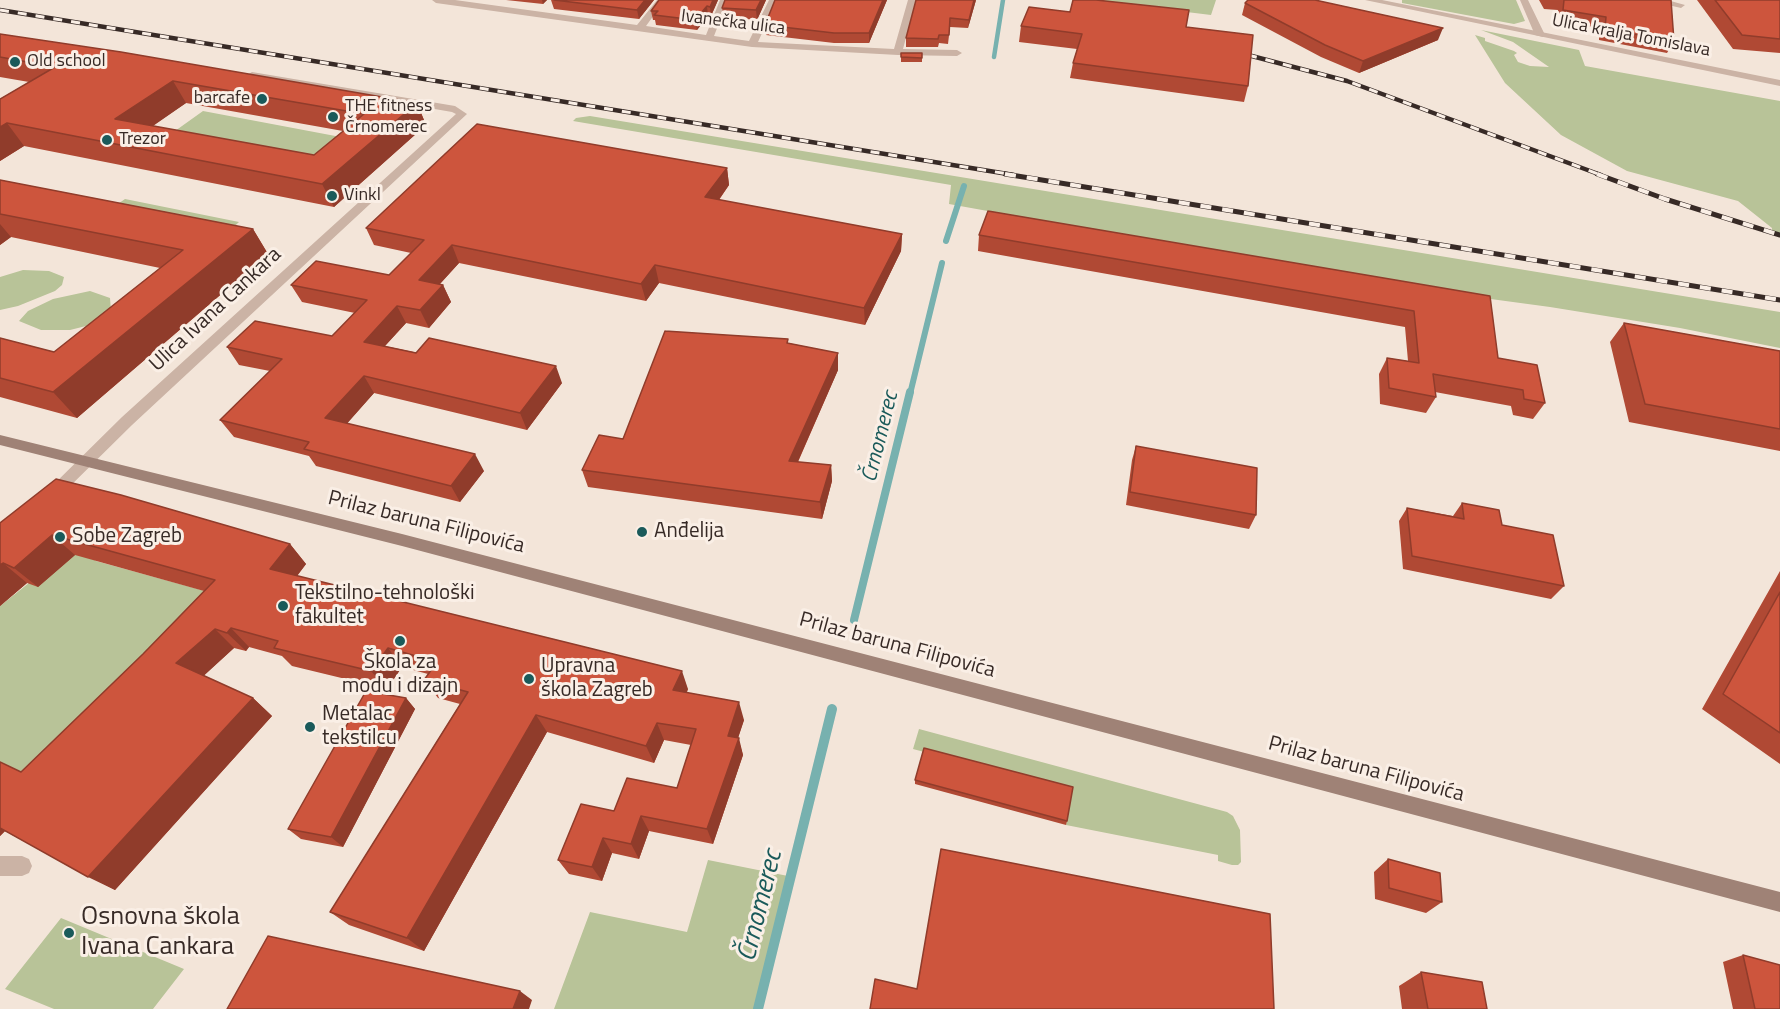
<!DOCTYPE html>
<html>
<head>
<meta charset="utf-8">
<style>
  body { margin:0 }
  canvas { display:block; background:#f3e5d9 }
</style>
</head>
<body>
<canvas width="1780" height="1009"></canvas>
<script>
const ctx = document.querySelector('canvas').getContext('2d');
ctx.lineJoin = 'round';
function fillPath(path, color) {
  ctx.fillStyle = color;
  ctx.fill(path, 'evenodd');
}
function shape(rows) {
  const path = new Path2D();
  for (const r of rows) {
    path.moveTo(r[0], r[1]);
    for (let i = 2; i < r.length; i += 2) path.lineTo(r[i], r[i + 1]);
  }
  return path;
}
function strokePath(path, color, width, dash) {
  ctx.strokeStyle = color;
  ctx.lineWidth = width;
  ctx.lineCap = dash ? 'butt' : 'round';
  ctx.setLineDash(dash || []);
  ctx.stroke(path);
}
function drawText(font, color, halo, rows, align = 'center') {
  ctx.font = font + ' "Titillium Web",sans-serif';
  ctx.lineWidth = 6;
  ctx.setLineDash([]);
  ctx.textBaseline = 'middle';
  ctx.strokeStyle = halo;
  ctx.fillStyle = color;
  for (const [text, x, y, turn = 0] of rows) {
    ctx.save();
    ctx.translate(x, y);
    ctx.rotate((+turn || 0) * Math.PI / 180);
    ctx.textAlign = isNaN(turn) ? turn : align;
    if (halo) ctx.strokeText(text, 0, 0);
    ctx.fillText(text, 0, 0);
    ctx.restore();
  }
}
const green = shape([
  [1089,0,1216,0,1211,15],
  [1402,0,1516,0,1525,21,1514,24,1402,3],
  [1481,30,1579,50,1585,66,1780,101,1780,235,1772,233,1772,228,1738,201,1627,171,1561,135,1505,83,1475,35,1485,38,1485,41,1514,51,1517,53,1514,55,1518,62,1530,66,1549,67,1513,42],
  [203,111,346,138,302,174,154,146],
  [590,116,1780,312,1780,348,1680,328,1550,307,1424,290,949,204,951,185,573,121,576,118],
  [125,199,239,222,220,240,102,215],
  [23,270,49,271,64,277,62,285,55,291,18,306,0,310,0,277],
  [90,291,110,298,111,311,90,325,70,330,41,330,19,321,28,311,53,299],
  [78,544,96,561,234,599,48,788,0,764,0,606],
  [919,729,1227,812,1233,816,1240,830,1241,862,1238,865,1232,865,1218,861,1218,855,1066,825,1071,791,913,749],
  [708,860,788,876,754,1009,554,1009,590,912,687,932],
  [61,918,184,969,153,1009,54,1009,5,989]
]);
const streamFar3 = shape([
  [994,57,1003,0]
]);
const streamFar2 = shape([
  [946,241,964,186],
  [910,394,942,263]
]);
const streamFar1 = shape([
  [854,620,910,392]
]);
const stream = shape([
  [758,1009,832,709]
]);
const minor = shape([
  [432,0,455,0,637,25,657,0,665,0,646,26,706,35,720,0,728,0,714,36,749,41,769,0,777,0,758,42,894,49,908,0,916,0,903,49,957,50,962,53,957,56,898,55,752,47,436,3,432,0],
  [1520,0,1528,0,1545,35,1543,37,1535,35,1520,0],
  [1647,0,1667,0,1685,5,1681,8,1647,0],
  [252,72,455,106,467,114,132,425,56,500,46,500,44,496,46,492,122,417,456,114,452,112,249,77,247,75,252,72],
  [0,856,22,856,29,859,32,866,29,873,22,876,0,876,0,856]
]);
const tertiary = shape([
  [1365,0,1382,0,1780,80,1780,86,1365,0]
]);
const secondary = shape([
  [0,435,402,534,1780,892,1780,912,402,546,0,445,0,435]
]);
const railFar1 = shape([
  [0,10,1014,175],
  [1248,55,1347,81,1601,175]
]);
const rail = shape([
  [1005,174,1780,300],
  [1597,174,1665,199,1780,235]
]);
const wall = shape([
  [506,0,547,0,543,4],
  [551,0,654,0,639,19,554,9],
  [659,0,718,0,711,16,708,16,697,30,656,25,655,20,653,20,651,11],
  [725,0,766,0,757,20,724,17,722,8],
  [775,0,887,0,869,43,834,43,766,35,765,25],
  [976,0,968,28,950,27,948,44,939,43,938,47,906,47,906,38],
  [1539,0,1671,0,1674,41,1667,53,1599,40,1599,28,1558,21,1558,10,1544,9],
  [1697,0,1780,0,1780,53,1733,49],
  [1245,3,1438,40,1359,73,1321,57,1242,15],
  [1021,26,1186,27,1248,86,1244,102,1070,78,1073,63,1077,49,1019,42],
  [0,34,417,103,426,125,334,207,24,146,0,161,0,99,29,82,0,77],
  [186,103,343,131,314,155,152,126],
  [901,53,922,53,922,62,901,62],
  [727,168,729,185,719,200,902,234,901,251,865,325,659,283,646,301,459,263,440,284,443,285,451,302,429,328,406,323,385,346,562,383,527,430,374,393,347,423,484,471,460,502,316,466,309,456,234,437,220,420,270,371,239,365,227,347,332,336,355,313,302,302,291,285,389,275,411,253,374,245,366,228],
  [0,180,253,229,268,254,77,418,0,397,0,338,54,352,160,268,11,237,0,245],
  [979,235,1490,296,1498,358,1545,403,1533,419,1513,415,1511,406,1435,392,1436,397,1426,413,1380,404,1379,374,1387,358,1408,361,1405,327,978,251],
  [1624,323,1780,351,1780,451,1629,422,1610,342],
  [788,339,788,343,838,353,838,370,798,462,831,465,832,481,822,519,588,487,582,470,623,439],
  [1136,446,1256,515,1249,529,1126,505,1132,460],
  [1462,503,1502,525,1564,586,1551,599,1403,569,1399,521,1407,508,1453,516],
  [0,523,290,544,306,564,297,576,688,689,687,692,744,720,738,738,743,755,713,844,649,831,639,859,612,853,602,881,569,874,558,860,614,811,677,788,691,745,664,740,654,763,547,732,424,951,349,925,330,912,460,704,438,698,424,680,428,674,402,667,387,689,292,666,282,656,249,647,246,651,234,648,203,676,253,698,272,716,115,890,5,831,0,836,0,762,21,772,143,654,204,591,75,555,38,587,27,583,0,606],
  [1780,571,1780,764,1702,709],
  [406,698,415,709,343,847,301,839,288,829],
  [915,780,1067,821,1066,825,915,784],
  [1388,859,1442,902,1426,913,1375,899,1374,872],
  [1743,955,1780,1009,1733,1009,1723,962],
  [1421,972,1487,1009,1402,1009,1399,986]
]);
const shadedWall = shape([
  [542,0,547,0,543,4],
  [645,0,654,0,639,19,637,10],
  [713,0,718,0,711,16,710,7],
  [761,0,766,0,757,20,756,10],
  [883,0,887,0,869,43,869,33],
  [974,0,976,0,968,28,969,20],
  [707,6,708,16,697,30,695,20],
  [1443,28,1438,40,1359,73,1363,61],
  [173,81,186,103,130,142,115,119],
  [417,103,426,125,334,207,322,184],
  [7,123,24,146,0,161,0,127],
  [727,168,729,185,708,215,705,197],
  [0,224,11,237,0,245],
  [253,229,268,254,77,418,53,392],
  [902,234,901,251,865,325,864,308],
  [452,245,459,263,427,298,419,280],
  [655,265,659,283,646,301,641,284],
  [443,285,451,302,429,328,420,310],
  [397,306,406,323,373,359,364,342],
  [838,353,838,370,791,477,789,461],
  [556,366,562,383,527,430,520,413],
  [364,376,374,393,337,435,325,418],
  [475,454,484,471,460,502,451,486],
  [831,465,832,481,822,519,820,502],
  [52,535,75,555,38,587,14,568],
  [290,544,306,564,287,589,270,569],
  [3,563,27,583,0,606,0,565],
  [231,628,249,647,246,651,227,633],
  [215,629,234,648,197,682,176,663],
  [388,648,402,667,387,689,371,671],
  [682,671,688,689,679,707,673,690],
  [253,698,272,716,115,890,88,877],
  [406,698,415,709,343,847,331,837],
  [739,702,744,720,733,753,728,736],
  [536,715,547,732,424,951,407,938],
  [657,723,664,740,654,763,646,746],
  [739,738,743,755,713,844,707,829],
  [641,816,649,831,639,859,631,844],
  [0,828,5,831,0,836],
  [603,838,612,853,602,881,592,867],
  [520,991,532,1000,529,1009,513,1009]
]);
const building = shape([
  [554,0,645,0,637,10,554,0],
  [659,0,713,0,710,7,707,6,695,20,654,15,658,11,651,11,659,0],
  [725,0,761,0,756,10,722,8,725,0],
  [775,0,883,0,869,33,834,33,765,25,775,0],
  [916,0,974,0,969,20,950,18,949,35,939,35,938,39,906,38,916,0],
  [1073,0,1096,0,1189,10,1186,27,1253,35,1248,86,1073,63,1082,34,1021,26,1029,7,1070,12,1073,0],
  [1248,0,1315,0,1443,28,1363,61,1325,45,1245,3,1248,0],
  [1564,0,1671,0,1674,41,1605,29,1606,17,1563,10,1564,0],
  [1715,0,1780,0,1780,39,1742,35,1715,0],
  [0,34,121,52,417,103,322,184,7,123,0,127,0,99,55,67,0,57,0,34],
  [173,81,364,114,314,155,115,119,173,81],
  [901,53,922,53,922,58,901,57,901,53],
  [477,124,727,168,705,197,902,234,864,308,655,265,641,284,452,245,419,280,443,285,420,310,397,306,364,342,416,353,429,338,556,366,520,413,364,376,325,418,475,454,451,486,304,449,309,442,220,420,282,359,227,347,255,321,332,336,367,300,291,285,316,261,389,275,424,240,366,228,477,124],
  [0,180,253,229,53,392,0,378,0,338,54,352,183,250,0,214,0,180],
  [988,211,1490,296,1498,358,1537,365,1545,403,1524,399,1523,390,1433,374,1436,397,1389,388,1387,358,1419,363,1414,311,979,235,988,211],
  [1624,323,1780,351,1780,429,1645,404,1624,323],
  [665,331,788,339,787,343,838,353,789,461,831,465,820,502,582,470,599,435,623,439,665,331],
  [1136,446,1257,468,1256,515,1130,492,1136,446],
  [56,479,121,495,290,544,270,569,682,671,673,690,739,702,728,736,739,738,707,829,641,816,631,844,603,838,592,867,558,860,581,804,614,811,627,778,677,788,696,729,657,723,646,746,536,715,407,938,330,912,468,692,424,680,437,662,388,648,371,671,274,648,278,641,231,628,227,633,215,629,176,663,253,698,88,877,0,828,0,762,21,772,143,654,215,580,52,535,14,568,3,563,0,565,0,523,56,479],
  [1462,503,1499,510,1502,525,1553,535,1564,586,1412,556,1407,508,1464,519,1462,503],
  [1780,592,1780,733,1723,694,1780,592],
  [366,691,406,698,331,837,288,829,366,691],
  [924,748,1073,787,1067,821,915,780,924,748],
  [941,849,1270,914,1274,1009,870,1009,875,979,917,989,941,849],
  [1388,859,1440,873,1442,902,1389,888,1388,859],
  [268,936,520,991,513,1009,227,1009,268,936],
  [1743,955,1780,965,1780,1009,1755,1009,1743,955],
  [1421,972,1482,982,1487,1009,1428,1009,1421,972]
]);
const markers = [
  [15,62,6,"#1a5a5a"],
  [262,99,6,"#1a5a5a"],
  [333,117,6,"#1a5a5a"],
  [107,140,6,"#1a5a5a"],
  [332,196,6,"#1a5a5a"],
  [642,532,6,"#1a5a5a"],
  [60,537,6,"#1a5a5a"],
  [283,606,6,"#1a5a5a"],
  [400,641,6,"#1a5a5a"],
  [529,679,6,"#1a5a5a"],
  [310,727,6,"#1a5a5a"],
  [69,933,6,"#1a5a5a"]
];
const farStreetnames = [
  ["Ivanečka ulica",733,23,7],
  ["Ulica kralja Tomislava",1631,36,11]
];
const farPoinames = [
  ["Old school",27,62],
  ["barcafe",250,99,"right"],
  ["THE fitness",345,107],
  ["Črnomerec",345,128],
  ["Trezor",119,140],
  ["Vinkl",344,196]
];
const streetNames = [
  ["Ulica Ivana Cankara",216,310,-43],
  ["Prilaz baruna Filipovića",426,523,14],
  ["Prilaz baruna Filipovića",897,646,15],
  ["Prilaz baruna Filipovića",1366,770,15]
];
const poiNames = [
  ["Anđelija",654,532],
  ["Sobe Zagreb",72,537],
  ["Tekstilno-tehnološki",295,594],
  ["fakultet",295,618],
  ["Škola za",400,663,"center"],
  ["modu i dizajn",400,687,"center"],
  ["Upravna",541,667],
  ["škola Zagreb",541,691],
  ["Metalac",322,715],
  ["tekstilcu",322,739]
];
const waterNames = [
  ["Črnomerec",881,437,-76]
];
const nearPoinames = [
  ["Osnovna škola",81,918],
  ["Ivana Cankara",81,948]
];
const nearWaternames = [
  ["Črnomerec",761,906,-76]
];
fillPath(green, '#b8c398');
strokePath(streamFar3, '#77b1af', 4.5);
strokePath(streamFar2, '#77b1af', 6);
strokePath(streamFar1, '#77b1af', 8);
strokePath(stream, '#77b1af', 10);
fillPath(minor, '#cbb3a5');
fillPath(tertiary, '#cbb3a5');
fillPath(secondary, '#9f8276');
strokePath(railFar1, '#372a26', 4.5);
strokePath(rail, '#372a26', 5);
strokePath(railFar1, '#faefe6', 3, [9]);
strokePath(rail, '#faefe6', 4, [11]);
fillPath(wall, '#b04934');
fillPath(shadedWall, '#903c2b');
fillPath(building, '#cd553d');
strokePath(building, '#903c2b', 1.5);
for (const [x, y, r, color] of markers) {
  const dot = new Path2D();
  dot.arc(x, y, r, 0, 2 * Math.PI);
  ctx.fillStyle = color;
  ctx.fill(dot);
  strokePath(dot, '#faefe6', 2);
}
drawText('18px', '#372a26', '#faefe6', farStreetnames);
drawText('18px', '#372a26', '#faefe6', farPoinames, 'left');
drawText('21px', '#372a26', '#faefe6', streetNames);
drawText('21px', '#372a26', '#faefe6', poiNames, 'left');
drawText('italic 22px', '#1a5a5a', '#faefe6', waterNames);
drawText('26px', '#372a26', '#faefe6', nearPoinames, 'left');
drawText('italic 27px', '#1a5a5a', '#faefe6', nearWaternames);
</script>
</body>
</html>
